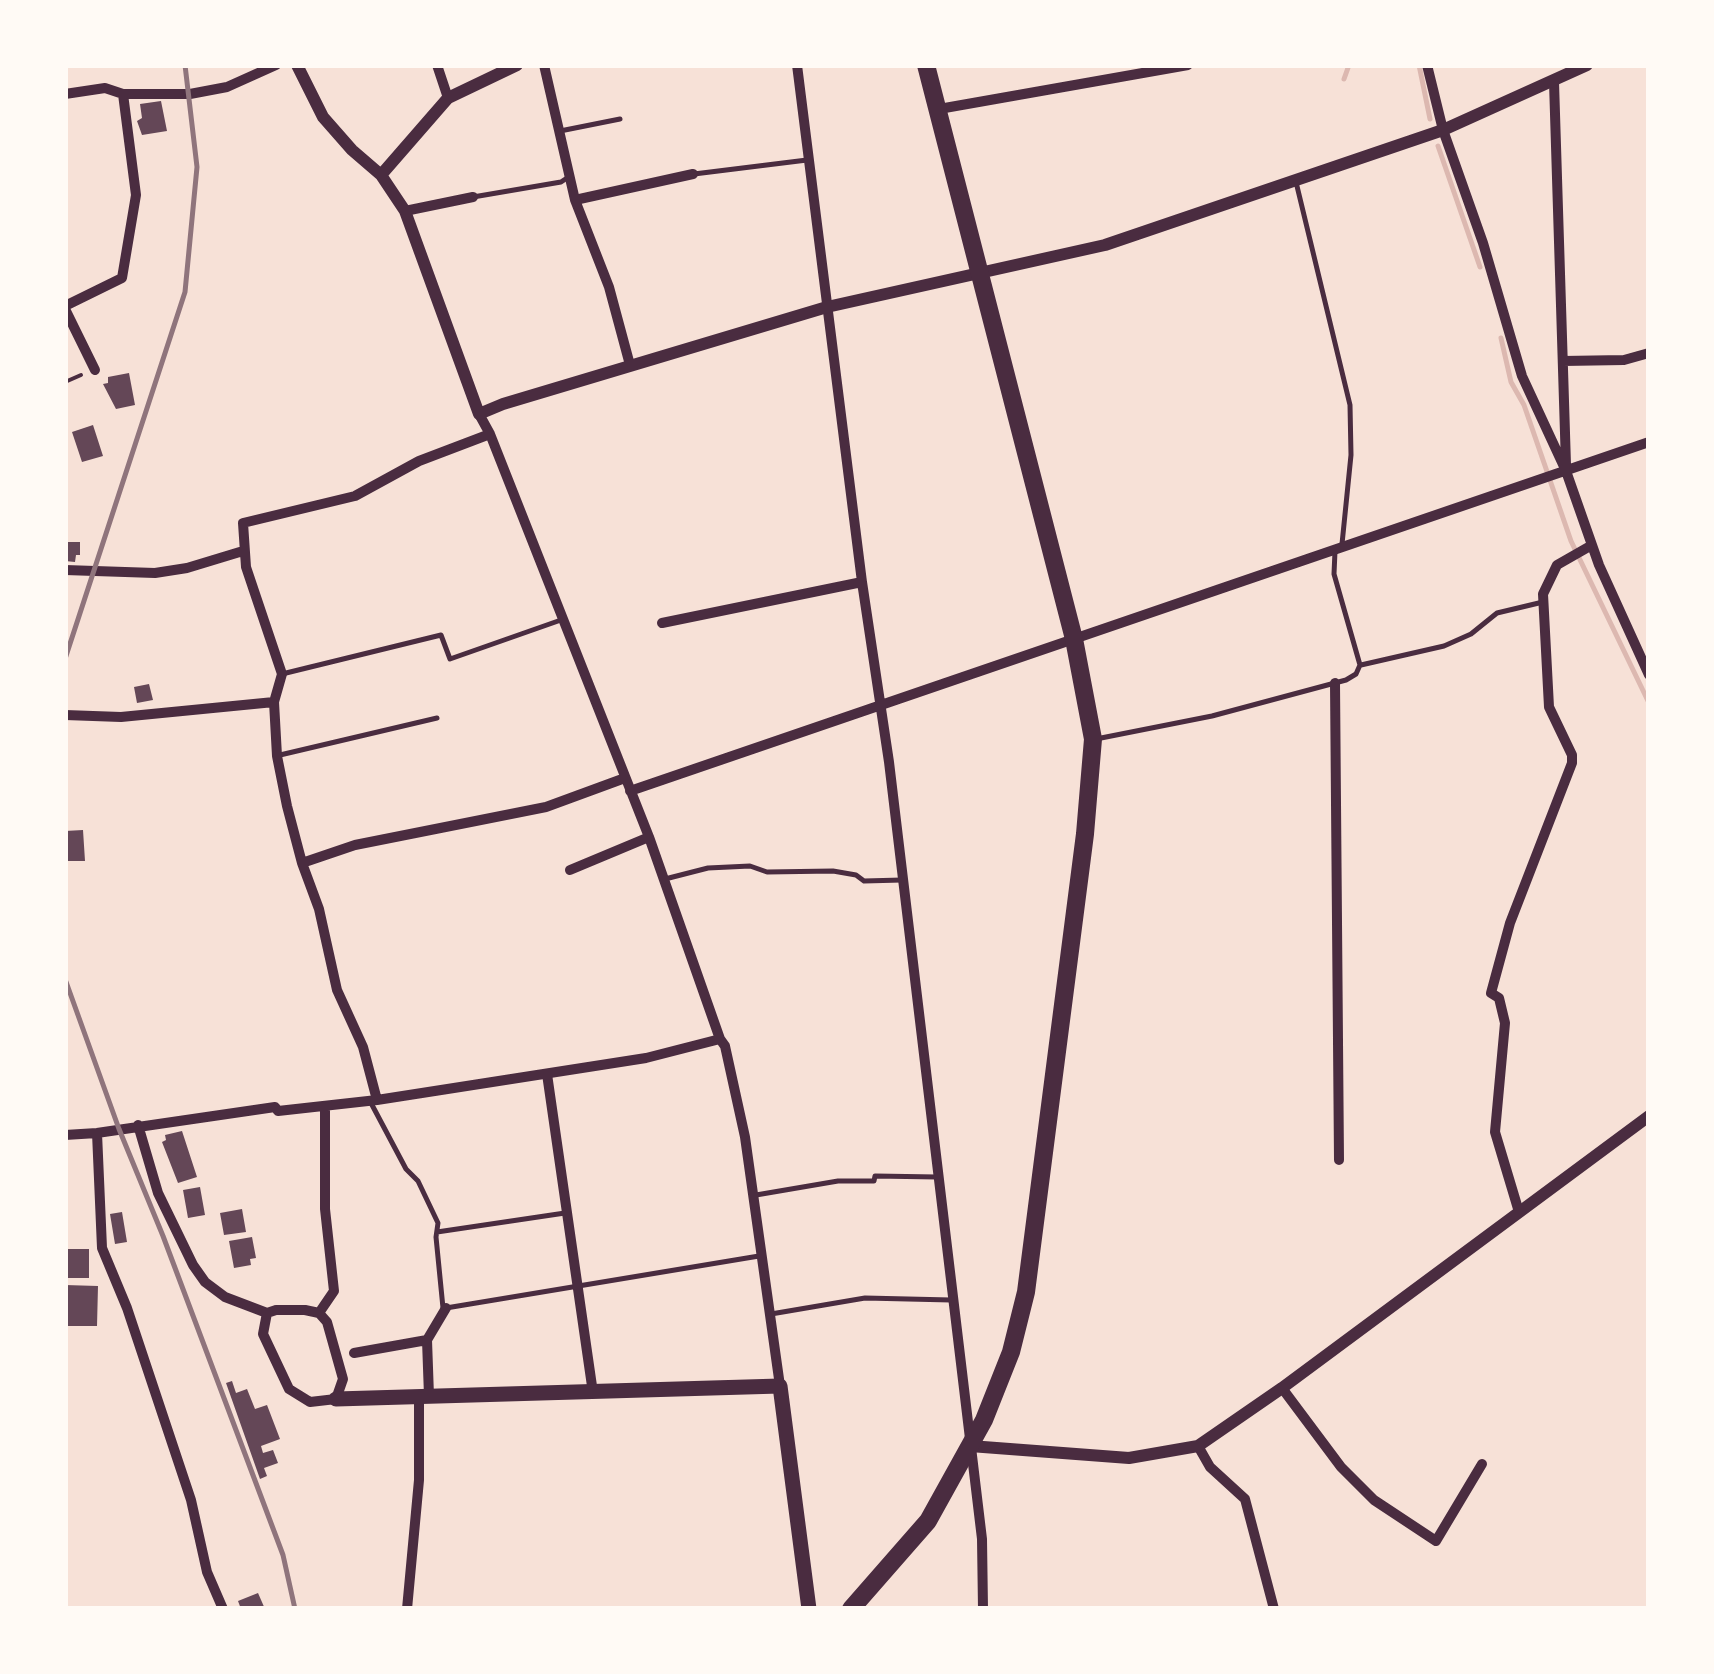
<!DOCTYPE html>
<html>
<head>
<meta charset="utf-8">
<style>
  body { margin:0 }
  #map { position:relative; width:1714px; height:1674px; overflow:hidden; background:#f7e1d7; font-family:"Nunito Sans",sans-serif }
  canvas { display:block }
  .frame { position:absolute; inset:0; border:68px solid #fffaf5; pointer-events:none }
</style>
</head>
<body>
<div id="map">
<canvas width="1714" height="1674"></canvas>
<div class="frame"></div>
</div>
<script>
const ctx = document.querySelector('canvas').getContext('2d');
ctx.lineJoin = 'round';
function shape(rows) {
  const path = new Path2D();
  for (const r of rows) {
    path.moveTo(r[0], r[1]);
    for (let i = 2; i < r.length; i += 2) path.lineTo(r[i], r[i + 1]);
  }
  return path;
}
function strokePath(path, color, width, dash) {
  ctx.strokeStyle = color;
  ctx.lineWidth = width;
  ctx.lineCap = dash ? 'butt' : 'round';
  ctx.setLineDash(dash || []);
  ctx.stroke(path);
}
function fillPath(path, color) {
  ctx.fillStyle = color;
  ctx.fill(path, 'evenodd');
}
const stream = shape([
  [1419,65,1430,119],
  [1344,79,1349,65],
  [1438,146,1480,267],
  [1501,338,1511,382,1524,405,1571,541,1649,703]
]);
const building = shape([
  [161,101,167,131,142,135,137,121,142,118,140,104],
  [129,373,135,405,116,409,103,384,108,383,108,377],
  [93,425,103,456,82,462,72,432],
  [65,542,80,542,80,555,76,555,75,562,65,561],
  [149,684,153,700,137,703,134,687],
  [83,830,85,861,65,861,65,831],
  [182,1131,197,1177,178,1183,162,1142,166,1140,165,1135],
  [200,1187,205,1215,188,1218,183,1190],
  [242,1209,246,1232,224,1235,220,1213],
  [122,1212,127,1242,115,1244,110,1214],
  [252,1237,256,1258,250,1259,251,1265,234,1268,229,1241],
  [66,1249,89,1249,89,1278,66,1278],
  [65,1285,98,1286,97,1326,65,1326],
  [232,1381,236,1393,247,1389,255,1409,267,1405,280,1439,261,1446,263,1453,273,1450,278,1463,264,1468,267,1476,260,1479,226,1383],
  [258,1593,265,1609,241,1609,238,1601]
]);
const path = shape([
  [65,382,81,375]
]);
const service = shape([
  [560,131,620,119],
  [694,174,807,160],
  [1296,182,1350,405,1351,455,1342,544],
  [473,197,561,182,567,178],
  [1361,665,1444,646,1471,634,1497,613,1543,602],
  [282,674,441,635,450,659,561,620],
  [1096,739,1212,716,1346,680,1356,674,1360,665,1334,574,1335,551],
  [280,755,437,718],
  [665,879,708,868,750,866,767,872,833,871,856,875,864,881,902,880],
  [371,1103,406,1169,418,1181,438,1223,436,1237,443,1308],
  [756,1195,838,1181,874,1181,875,1176,937,1177],
  [437,1232,565,1213],
  [446,1308,759,1256],
  [771,1314,865,1298,951,1300]
]);
const minor = shape([
  [437,65,448,98],
  [544,65,575,200,609,287,630,365],
  [797,65,862,582,889,762,982,1539,983,1609],
  [1427,65,1443,130,1483,243,1522,376,1566,471,1599,565,1649,675],
  [1554,82,1566,465],
  [65,94,105,88,123,94,190,94,227,87,276,65],
  [939,109,1188,65],
  [575,200,693,174],
  [405,211,473,197],
  [65,306,122,278,136,195,123,94],
  [65,309,95,370],
  [1563,361,1624,360,1649,353],
  [479,414,490,434,649,837,720,1039,725,1046,745,1137,780,1386],
  [65,570,155,573,187,568,243,551],
  [662,623,862,582],
  [1335,683,1339,1160],
  [65,715,121,717,274,702],
  [630,791,1649,442],
  [302,863,355,845,546,807,625,778],
  [570,870,649,837],
  [547,1074,593,1393],
  [377,1100,363,1047,337,990,319,909,302,863,287,806,277,756,274,702,282,674,246,567,243,523,355,496,419,461,490,434],
  [138,1125,158,1193,193,1265,205,1282,225,1297,267,1313],
  [97,1133,102,1248,127,1308,191,1500,207,1572,223,1609],
  [65,1135,97,1133,275,1107,278,1111,377,1100,646,1058,720,1039],
  [1519,1212,1495,1132,1505,1023,1499,998,1491,993,1510,923,1572,763,1572,755,1549,707,1543,594,1557,565,1592,545],
  [276,1310,305,1310,319,1313,327,1322,343,1379,336,1399,310,1402,289,1389,263,1334,267,1313,276,1310],
  [319,1313,334,1291,325,1209,325,1106],
  [354,1353,427,1340],
  [1282,1388,1341,1467,1374,1500,1436,1541,1482,1464],
  [429,1396,427,1340,446,1308],
  [1198,1446,1210,1467,1245,1499,1274,1609],
  [407,1609,419,1480,419,1396]
]);
const tertiary = shape([
  [297,65,323,117,352,150,381,175,405,211,479,414,503,404,827,307,1105,245,1443,130,1587,65],
  [381,175,448,98,517,65],
  [970,1446,1129,1458,1198,1446,1282,1388,1649,1116]
]);
const secondary = shape([
  [336,1399,780,1386,809,1609]
]);
const trunk = shape([
  [851,1609,928,1521,984,1420,1011,1352,1026,1292,1085,834,1093,739,1074,639,926,65]
]);
const rail = shape([
  [65,659,185,292,197,167,185,65],
  [65,979,119,1129,163,1236,283,1555,295,1609]
]);
strokePath(stream, '#dcb8b0', 5);
fillPath(building, '#644757');
strokePath(path, '#4a2c40', 4);
strokePath(service, '#4a2c40', 5);
strokePath(minor, '#4a2c40', 10);
strokePath(tertiary, '#4a2c40', 12);
strokePath(secondary, '#4a2c40', 15);
strokePath(trunk, '#4a2c40', 18);
strokePath(rail, '#8f747c', 5);
</script>
</body>
</html>
